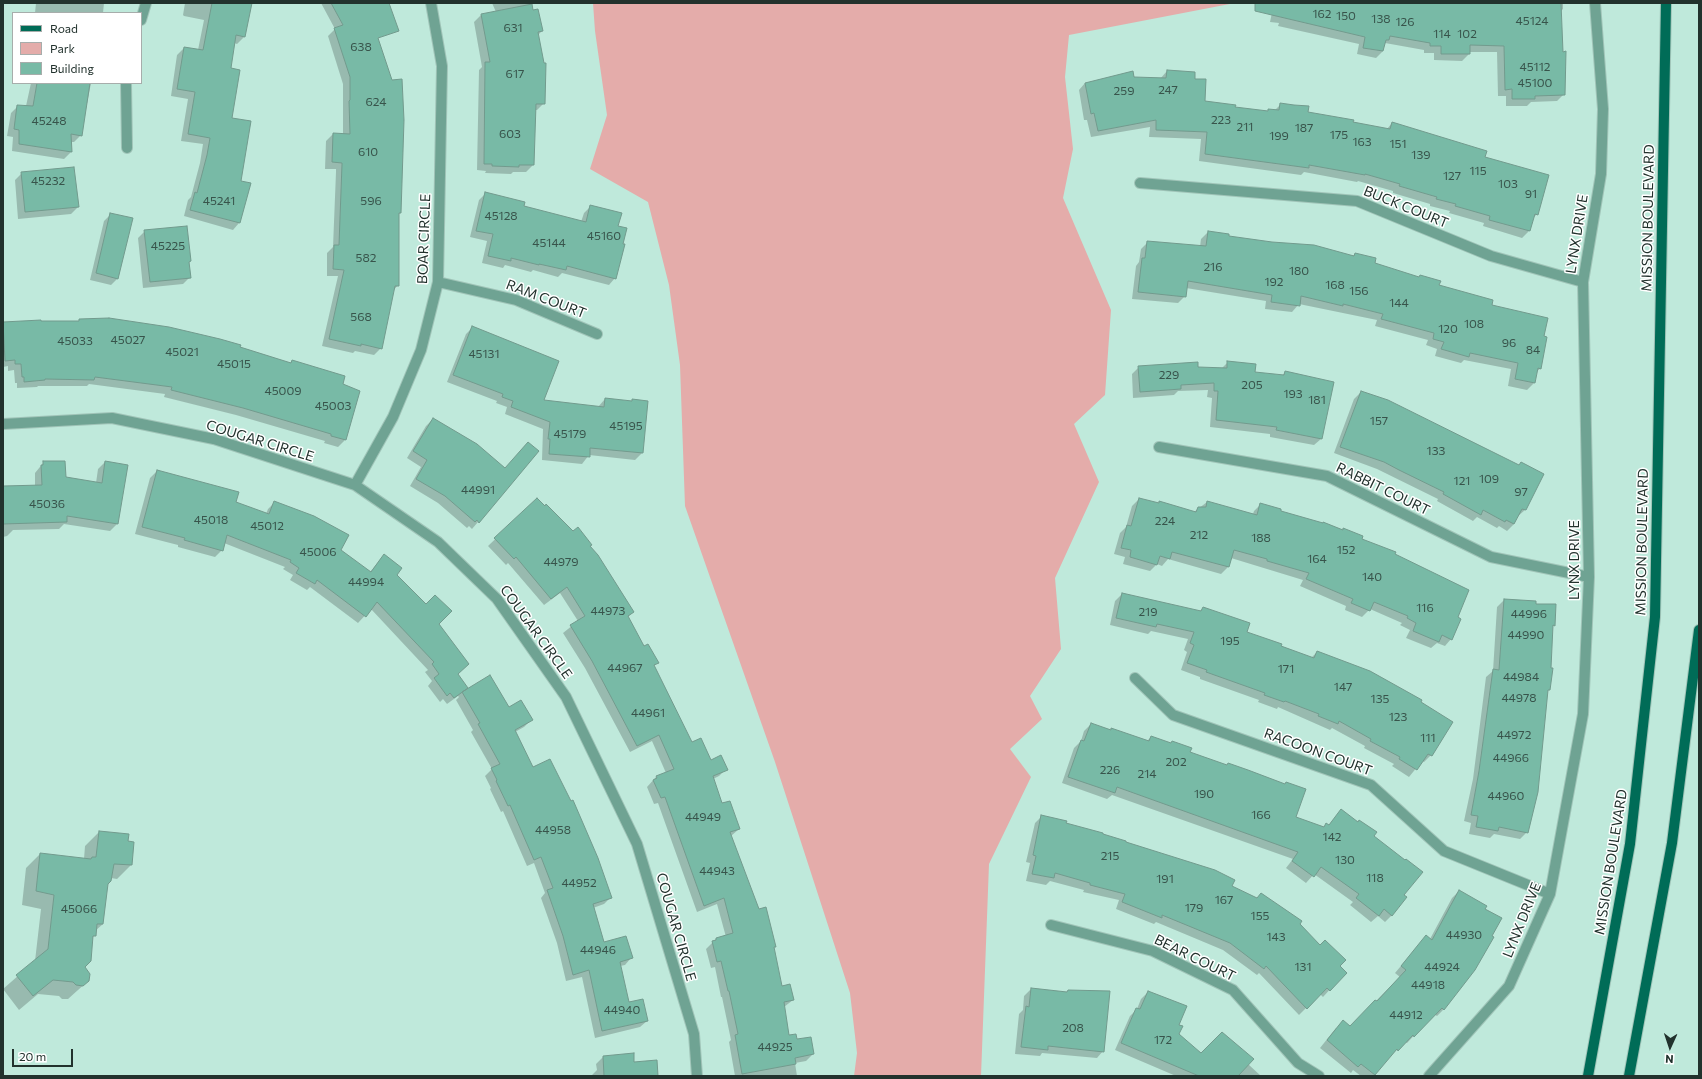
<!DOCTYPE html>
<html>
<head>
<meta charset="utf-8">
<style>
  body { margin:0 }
  #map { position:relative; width:1702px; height:1079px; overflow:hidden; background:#bfe9db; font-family:Commissioner,sans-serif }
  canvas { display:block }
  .frame { position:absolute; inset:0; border:4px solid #22322d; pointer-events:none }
  .legend { position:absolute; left:12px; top:12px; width:130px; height:72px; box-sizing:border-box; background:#fff; border:1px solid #a7adab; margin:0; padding:5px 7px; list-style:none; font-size:12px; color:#22322d }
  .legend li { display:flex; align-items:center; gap:8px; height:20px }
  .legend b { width:20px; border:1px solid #a7adab }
  .north { position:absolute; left:1650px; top:1027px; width:40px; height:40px; -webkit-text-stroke:3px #fff; paint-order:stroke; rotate:183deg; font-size:11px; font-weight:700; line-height:16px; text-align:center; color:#22322d }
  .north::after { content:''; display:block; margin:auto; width:14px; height:18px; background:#22322d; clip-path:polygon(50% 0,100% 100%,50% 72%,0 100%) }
  .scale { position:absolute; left:12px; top:1049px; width:61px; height:18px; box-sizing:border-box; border:2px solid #22322d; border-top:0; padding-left:5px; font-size:12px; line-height:14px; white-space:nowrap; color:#22322d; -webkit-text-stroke:3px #fff; paint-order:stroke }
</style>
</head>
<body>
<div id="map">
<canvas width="1702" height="1079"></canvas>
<div class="frame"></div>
<ul class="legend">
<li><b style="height:5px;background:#006c57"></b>Road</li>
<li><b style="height:11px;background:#e4acaa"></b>Park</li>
<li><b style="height:11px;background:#78baa6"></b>Building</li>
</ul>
<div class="north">N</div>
<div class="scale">20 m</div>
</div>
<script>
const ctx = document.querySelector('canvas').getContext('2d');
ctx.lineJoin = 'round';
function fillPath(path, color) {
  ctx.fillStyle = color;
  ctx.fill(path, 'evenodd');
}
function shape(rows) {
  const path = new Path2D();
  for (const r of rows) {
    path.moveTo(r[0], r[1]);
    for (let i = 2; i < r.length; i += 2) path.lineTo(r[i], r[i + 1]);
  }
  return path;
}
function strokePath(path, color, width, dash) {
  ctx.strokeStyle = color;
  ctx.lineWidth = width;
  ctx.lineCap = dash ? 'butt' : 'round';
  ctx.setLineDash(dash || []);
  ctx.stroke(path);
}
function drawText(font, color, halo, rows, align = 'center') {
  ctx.font = font + ' Commissioner,sans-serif';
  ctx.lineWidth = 3;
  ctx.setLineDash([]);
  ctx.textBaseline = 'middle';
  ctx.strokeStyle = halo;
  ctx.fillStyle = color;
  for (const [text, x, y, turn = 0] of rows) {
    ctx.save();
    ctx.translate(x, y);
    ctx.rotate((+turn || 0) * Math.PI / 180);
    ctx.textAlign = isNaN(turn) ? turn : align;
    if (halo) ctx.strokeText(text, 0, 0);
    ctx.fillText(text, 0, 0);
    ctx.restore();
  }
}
const green = shape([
  [593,3,1235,3,1069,35,1065,77,1073,149,1063,198,1111,310,1105,395,1074,424,1099,482,1055,578,1061,649,1030,696,1042,719,1010,749,1031,777,989,864,981,1076,854,1076,857,1053,850,993,775,762,685,506,680,365,669,285,648,202,590,169,607,115,595,31]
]);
const shadow = shape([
  [36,3,104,3,103,13,35,13],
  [185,3,251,3,244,37,237,44,234,43,230,69,231,119,240,182,239,223,233,230,184,216,188,200,191,197,200,163,203,144,181,141,188,99,171,96,177,55,184,48,198,50,204,20,184,16,183,15],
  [321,3,388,3,360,26,400,213,398,215,398,285,393,291,381,348,374,355,355,351,353,353,322,346,338,276,327,276,327,253,333,247,336,172,336,169,325,169,326,141,333,134,343,134,343,84,328,36,335,29],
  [492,3,531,3,532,11,542,31,538,35,544,103,537,110,535,110,533,165,526,172,513,172,511,174,485,173,486,171,477,170,479,70,482,67,474,22,481,15,496,12],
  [1274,3,1563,3,1563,9,1560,12,1564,94,1557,101,1531,102,1527,106,1506,106,1506,96,1498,96,1497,52,1469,52,1469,54,1462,61,1434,60,1434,53,1424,53,1424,50,1385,43,1383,51,1376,58,1357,54,1359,44,1278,26,1279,23,1270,22],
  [1167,71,1194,80,1204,102,1234,108,1267,112,1269,110,1274,111,1281,104,1307,113,1387,129,1392,123,1483,158,1537,214,1532,219,1529,231,1522,238,1483,226,1484,223,1449,213,1450,211,1430,206,1430,204,1393,193,1393,191,1358,181,1357,182,1304,172,1301,175,1199,161,1201,139,1149,137,1150,127,1091,137,1087,120,1084,120,1079,90,1085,83,1133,78,1160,79],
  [31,83,91,83,81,135,74,142,70,142,71,152,64,159,12,151,13,137,7,136,11,113,18,106,26,106],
  [22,173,78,207,71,214,18,219,15,180],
  [486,193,522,207,581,222,584,213,591,206,615,278,609,285,562,273,558,277,533,270,531,272,505,265,503,268,482,263,487,241,470,237,479,200],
  [111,214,118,278,111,285,90,280,104,221],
  [145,231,190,261,188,263,190,277,183,284,143,288,138,238],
  [1208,232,1228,237,1353,256,1355,254,1374,264,1491,305,1543,337,1541,368,1536,372,1534,383,1527,390,1508,386,1511,369,1464,360,1461,363,1435,356,1437,349,1426,345,1428,340,1375,326,1377,320,1299,304,1292,312,1265,309,1266,301,1186,288,1185,296,1178,303,1132,299,1136,266,1139,262,1141,249,1148,242,1200,247,1201,239],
  [80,320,239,347,290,363,292,361,341,385,345,440,338,447,324,443,325,441,236,415,164,397,165,394,89,384,87,386,38,386,37,387,17,388,17,383,15,383,14,370,8,371,8,366,3,367,3,323,40,321,40,322,77,322],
  [473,327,543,401,598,407,605,399,631,402,633,400,647,402,642,453,635,460,589,455,582,464,542,460,543,429,505,414,507,407,496,403,497,401,447,382,466,334],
  [1228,362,1254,373,1282,376,1285,372,1321,439,1314,445,1270,437,1270,434,1210,427,1212,398,1207,397,1208,390,1178,391,1174,395,1133,398,1132,374,1139,367,1221,369],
  [1361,392,1519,466,1543,475,1525,510,1517,517,1514,524,1507,531,1499,526,1497,528,1477,517,1473,521,1437,501,1438,499,1377,469,1334,453,1354,399],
  [433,419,478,522,472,529,469,526,467,528,438,503,410,486,421,467,407,458,426,426],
  [44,462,65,478,96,483,98,469,105,462,117,524,110,531,64,524,59,529,13,530,7,536,3,537,3,482,4,487,35,486,35,473],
  [157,471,266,514,268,509,275,502,370,572,384,555,396,575,438,624,462,693,490,676,508,709,531,720,524,727,515,732,533,768,611,897,604,904,593,908,603,944,631,958,625,965,620,966,628,1003,647,1021,640,1027,595,1038,582,977,566,981,557,943,541,898,545,893,534,863,527,866,503,811,501,812,490,789,491,788,485,776,492,769,471,732,473,730,456,700,459,697,458,696,447,704,443,699,440,702,428,686,432,681,425,672,428,670,371,609,358,623,310,587,307,590,290,580,293,575,283,569,285,567,224,543,222,550,215,557,178,547,178,545,135,534,150,478],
  [537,499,589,546,633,612,627,618,643,648,657,662,654,666,692,744,710,761,726,769,719,776,713,779,722,805,739,829,731,836,758,911,775,946,773,949,781,987,793,1000,784,1007,789,1036,813,1054,806,1061,795,1063,797,1076,735,1076,729,1042,731,1040,722,997,721,997,715,967,711,968,706,949,716,939,726,937,717,904,697,912,658,803,654,804,647,787,656,777,666,773,652,741,630,752,585,668,563,633,578,621,560,593,544,605,508,563,506,565,488,546],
  [1139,499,1194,512,1207,502,1253,514,1254,511,1261,504,1279,512,1323,524,1324,523,1362,537,1361,539,1394,555,1456,617,1451,639,1445,646,1437,643,1431,648,1406,638,1410,630,1400,625,1402,623,1370,609,1362,617,1345,610,1346,606,1300,586,1303,580,1231,558,1228,567,1221,574,1168,559,1162,566,1157,564,1150,571,1123,564,1125,557,1114,554,1120,533,1126,527,1132,506],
  [1122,594,1199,612,1203,608,1245,633,1280,647,1311,658,1317,652,1431,755,1424,762,1422,761,1409,777,1392,766,1394,764,1364,748,1365,746,1332,728,1330,730,1278,707,1277,709,1258,702,1259,700,1200,679,1200,677,1181,670,1187,652,1184,650,1188,639,1151,631,1148,634,1110,625,1115,601],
  [1504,600,1535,604,1554,625,1552,627,1549,689,1547,691,1537,792,1527,832,1520,839,1494,834,1490,838,1469,834,1471,823,1464,821,1473,779,1486,677,1493,671,1497,607],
  [1091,724,1110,730,1112,729,1147,741,1151,737,1189,753,1295,818,1324,827,1326,825,1328,826,1341,811,1373,836,1403,895,1392,915,1385,922,1378,916,1371,922,1350,905,1353,902,1314,874,1306,883,1286,868,1293,859,1112,795,1107,799,1062,783,1074,748,1081,741,1084,731],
  [1042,816,1124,843,1230,887,1298,925,1345,973,1323,997,1320,994,1299,1015,1259,973,1257,975,1223,950,1156,922,1154,924,1116,909,1119,900,1083,892,1084,890,1050,881,1046,885,1026,881,1030,863,1026,862,1035,823],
  [99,832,127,842,131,865,117,879,111,878,107,884,103,924,95,931,83,967,88,981,68,999,62,999,59,996,38,994,19,1010,3,989,35,961,41,909,22,905,26,868,40,854,84,859,85,846],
  [1459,891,1444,1009,1437,1016,1434,1014,1407,1043,1405,1042,1390,1056,1373,1076,1361,1076,1353,1070,1351,1073,1320,1048,1336,1028,1350,1027,1400,977,1395,973,1426,936,1430,939,1452,898],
  [1031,989,1066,993,1068,991,1103,1051,1097,1058,1042,1053,1040,1056,1015,1054,1019,1014,1023,1010,1024,996],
  [1148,992,1178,1025,1178,1034,1201,1054,1248,1064,1261,1076,1176,1076,1115,1050,1130,1016,1137,1009,1141,999],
  [603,1057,633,1063,657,1076,591,1076,597,1070,596,1064]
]);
const building = shape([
  [212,3,252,3,245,37,236,35,231,68,240,70,232,118,251,121,241,181,251,183,240,223,190,210,195,192,197,193,207,155,210,138,188,134,195,92,177,89,184,47,203,50,212,3],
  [331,3,389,3,399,31,378,38,392,80,402,79,404,120,401,213,399,213,399,286,395,286,382,349,361,344,361,346,329,339,344,270,333,269,334,245,339,245,342,164,342,163,332,162,333,133,350,134,349,101,350,100,350,77,334,28,343,25,331,3],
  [1255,3,1561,3,1563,52,1566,51,1565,95,1535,96,1535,99,1512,99,1512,89,1505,90,1504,46,1470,45,1470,54,1441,54,1441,46,1430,46,1430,43,1390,36,1389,40,1386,40,1383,51,1363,48,1365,37,1255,11,1255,3],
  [532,4,533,10,538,9,543,31,538,32,544,63,546,63,545,104,536,104,534,165,519,165,519,167,492,166,492,164,484,164,485,62,490,62,481,14,532,4],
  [1167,70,1195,72,1195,79,1206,79,1205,101,1236,105,1235,107,1268,111,1268,109,1279,110,1280,103,1294,105,1309,106,1308,112,1354,120,1353,122,1390,129,1392,122,1487,151,1485,157,1549,175,1538,215,1535,214,1530,231,1489,220,1490,216,1455,206,1456,204,1436,199,1437,197,1399,186,1400,184,1365,174,1365,175,1309,165,1309,168,1205,154,1207,132,1156,130,1156,120,1098,131,1094,113,1091,114,1085,83,1133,71,1134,77,1166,78,1167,70],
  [37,83,90,83,82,136,71,134,72,152,19,144,19,130,14,129,17,105,33,106,37,83],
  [74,167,79,207,25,212,21,172,74,167],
  [485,192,525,202,524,206,586,222,590,205,622,213,618,226,627,228,623,244,625,244,616,279,567,266,566,270,539,264,539,265,511,258,511,261,488,256,493,234,476,231,485,192],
  [110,213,133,218,118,279,96,273,110,213],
  [187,226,191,261,189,262,191,278,150,282,144,230,187,226],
  [1208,231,1229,234,1229,236,1272,242,1314,245,1354,256,1355,253,1376,258,1375,263,1419,277,1420,275,1441,281,1439,285,1493,300,1492,305,1548,318,1544,336,1547,337,1541,369,1538,368,1535,383,1515,379,1518,363,1470,353,1469,357,1441,349,1444,342,1433,339,1434,333,1381,319,1383,314,1343,304,1343,306,1301,296,1300,306,1271,302,1272,295,1188,281,1186,297,1138,292,1142,258,1145,258,1147,241,1206,246,1208,231],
  [109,318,169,327,220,339,241,345,240,347,291,363,292,360,345,376,343,384,360,391,346,440,331,436,331,434,243,408,171,390,172,387,95,377,94,380,45,379,45,380,24,382,24,377,22,377,21,364,15,364,15,360,5,361,3,322,41,320,41,321,79,321,79,319,109,318],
  [472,326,559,361,544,400,604,407,605,398,632,401,632,399,648,401,643,453,590,448,590,457,549,454,550,439,548,439,550,422,511,407,513,401,502,397,503,394,453,375,472,326],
  [1227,361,1256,364,1255,372,1284,375,1285,371,1334,382,1322,439,1276,430,1277,427,1216,420,1218,391,1214,391,1214,383,1181,385,1181,389,1140,392,1138,366,1198,362,1198,367,1227,368,1227,361],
  [1361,391,1388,400,1519,465,1521,462,1544,474,1526,510,1522,509,1514,524,1506,520,1505,522,1483,510,1481,515,1443,494,1444,492,1399,470,1384,462,1340,447,1361,391],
  [433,418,477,444,505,468,528,442,539,451,479,523,477,520,475,522,445,496,416,479,427,460,413,451,433,418],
  [43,461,65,461,66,477,102,483,105,461,128,465,118,524,67,516,67,522,3,524,3,486,42,485,41,465,43,465,43,461],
  [157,470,239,492,236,502,269,514,274,501,314,516,349,535,341,550,371,572,384,554,402,568,397,575,426,604,435,595,452,611,439,624,469,664,458,674,468,688,454,698,450,693,447,696,434,678,439,674,432,664,434,662,377,602,366,617,317,580,315,584,296,573,299,568,290,562,291,560,227,535,223,551,184,540,185,538,142,527,157,470],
  [537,498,545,506,546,504,573,531,578,527,592,545,590,546,598,555,634,612,628,616,644,646,648,644,659,663,654,665,692,742,701,738,711,760,721,755,728,770,713,776,722,803,730,801,740,829,730,832,759,909,766,907,776,947,774,947,782,986,790,984,794,1000,784,1002,789,1035,796,1034,797,1039,811,1037,814,1054,795,1058,796,1064,742,1074,735,1035,738,1034,729,991,728,991,721,961,717,962,712,941,716,940,716,938,733,933,724,898,704,906,665,797,661,798,653,780,657,778,656,776,674,769,659,735,637,746,592,661,570,625,585,616,567,587,551,599,516,557,514,559,494,538,537,498],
  [1139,498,1159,503,1159,501,1196,512,1198,507,1206,507,1207,501,1257,515,1260,503,1281,509,1281,511,1323,523,1323,522,1343,530,1343,528,1363,536,1362,539,1396,552,1395,554,1469,590,1458,617,1461,619,1452,640,1442,635,1439,642,1413,631,1416,623,1407,618,1408,616,1374,602,1370,611,1351,603,1353,599,1306,579,1309,573,1267,561,1267,559,1234,550,1229,567,1172,552,1170,559,1160,556,1157,565,1130,557,1131,550,1121,548,1127,525,1131,526,1139,498],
  [1122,593,1201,611,1203,607,1250,623,1247,632,1282,644,1281,646,1314,658,1317,651,1370,671,1422,700,1421,702,1453,722,1432,756,1428,754,1417,770,1399,759,1400,757,1370,741,1371,739,1339,721,1338,724,1318,716,1319,714,1285,701,1284,702,1264,695,1265,693,1206,672,1207,670,1187,663,1194,645,1190,643,1194,632,1157,624,1156,627,1116,618,1122,593],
  [1504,599,1536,601,1536,604,1556,604,1555,626,1553,625,1551,668,1553,668,1550,690,1548,690,1538,792,1528,833,1499,827,1498,831,1476,827,1478,816,1471,815,1479,771,1493,669,1499,670,1504,599],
  [490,675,509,707,521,700,533,720,515,730,533,767,550,759,571,801,573,800,598,858,612,898,593,904,604,942,626,936,633,958,620,962,629,1002,643,999,648,1021,602,1031,589,970,573,975,563,936,547,890,553,888,541,857,534,860,510,805,508,806,496,781,497,780,491,768,500,764,478,724,480,723,462,692,490,675],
  [1091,723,1111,730,1111,728,1149,741,1151,736,1171,743,1172,741,1192,748,1190,752,1227,765,1228,763,1248,770,1285,784,1286,782,1306,789,1296,817,1324,827,1326,823,1329,825,1341,809,1358,822,1359,820,1377,832,1374,836,1405,860,1406,859,1423,872,1404,895,1407,897,1392,916,1384,909,1379,916,1356,898,1359,894,1321,867,1314,877,1292,861,1298,852,1117,787,1115,793,1068,777,1081,740,1084,741,1091,723],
  [1041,815,1067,821,1066,823,1103,833,1103,834,1126,841,1126,842,1215,870,1235,880,1232,886,1257,898,1261,893,1302,921,1300,924,1320,945,1325,940,1346,960,1340,966,1347,973,1330,991,1327,988,1307,1009,1266,966,1264,969,1230,943,1162,915,1162,918,1122,902,1125,894,1090,885,1090,883,1055,873,1054,878,1032,874,1036,856,1033,855,1041,815],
  [99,831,129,834,128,841,134,842,132,865,114,864,111,881,108,884,103,924,97,924,96,936,93,936,91,961,85,967,90,974,89,981,83,986,76,985,73,982,53,980,33,996,16,975,48,949,54,895,36,891,40,853,91,859,92,857,96,857,99,831],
  [1459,890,1487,906,1485,909,1502,918,1492,936,1494,937,1475,970,1444,1010,1442,1008,1414,1037,1413,1035,1398,1051,1397,1049,1375,1075,1361,1064,1358,1067,1327,1040,1343,1020,1350,1026,1375,1000,1377,1001,1406,970,1401,966,1426,935,1432,940,1459,890],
  [1031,988,1067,992,1068,990,1110,991,1104,1052,1048,1046,1048,1050,1021,1047,1026,1006,1029,1007,1031,988],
  [1148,991,1187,1006,1179,1025,1183,1026,1179,1034,1201,1053,1222,1032,1254,1059,1238,1076,1199,1076,1121,1043,1136,1008,1140,1009,1148,991],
  [634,1053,634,1062,657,1060,658,1076,604,1076,603,1056,634,1053]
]);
const minor = shape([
  [141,20,146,3],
  [126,83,127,148],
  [1140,183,1357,201,1491,256,1583,282],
  [438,282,516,300,597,334],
  [3,424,112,418,214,439,355,485,438,542,497,599,566,697,637,844,694,1034,697,1076],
  [1159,447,1327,476,1491,557,1589,577],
  [355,485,393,417,421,350,438,282,442,66,431,3],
  [1135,678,1173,715,1371,785,1444,851,1550,894],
  [1051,925,1153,951,1233,990,1298,1063,1319,1076],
  [1429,1076,1509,986,1550,894,1583,714,1589,577,1583,282,1601,174,1603,109,1595,3]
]);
const major = shape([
  [1588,1076,1630,844,1655,617,1666,3],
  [1629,1076,1672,843,1699,630]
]);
const numberNames = [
  ["162",1322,14],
  ["150",1346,16],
  ["138",1381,19],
  ["45124",1532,21],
  ["126",1405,22],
  ["631",513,28],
  ["114",1442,34],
  ["102",1467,34],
  ["638",361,47],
  ["45112",1535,67],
  ["617",515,74],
  ["45100",1535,83],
  ["247",1168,90],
  ["259",1124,91],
  ["624",376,102],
  ["223",1221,120],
  ["45248",49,121],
  ["211",1245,127],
  ["187",1304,128],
  ["603",510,134],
  ["175",1339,135],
  ["199",1279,136],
  ["163",1362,142],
  ["151",1398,144],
  ["610",368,152],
  ["139",1421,155],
  ["115",1478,171],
  ["127",1452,176],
  ["45232",48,181],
  ["103",1508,184],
  ["91",1531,194],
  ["45241",219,201],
  ["596",371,201],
  ["45128",501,216],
  ["45160",604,236],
  ["45144",549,243],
  ["45225",168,246],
  ["582",366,258],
  ["216",1213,267],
  ["180",1299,271],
  ["192",1274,282],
  ["168",1335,285],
  ["156",1359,291],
  ["144",1399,303],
  ["568",361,317],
  ["108",1474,324],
  ["120",1448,329],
  ["45027",128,340],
  ["45033",75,341],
  ["96",1509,343],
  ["84",1533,350],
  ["45021",182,352],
  ["45131",484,354],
  ["45015",234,364],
  ["229",1169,375],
  ["205",1252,385],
  ["45009",283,391],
  ["193",1293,394],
  ["181",1317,400],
  ["45003",333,406],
  ["157",1379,421],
  ["45195",626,426],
  ["45179",570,434],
  ["133",1436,451],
  ["109",1489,479],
  ["121",1462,481],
  ["44991",478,490],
  ["97",1521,492],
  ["45036",47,504],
  ["45018",211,520],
  ["224",1165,521],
  ["45012",267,526],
  ["212",1199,535],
  ["188",1261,538],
  ["152",1346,550],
  ["45006",318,552],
  ["164",1317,559],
  ["44979",561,562],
  ["140",1372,577],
  ["44994",366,582],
  ["116",1425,608],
  ["44973",608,611],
  ["219",1148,612],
  ["44996",1529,614],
  ["44990",1526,635],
  ["195",1230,641],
  ["44967",625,668],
  ["171",1286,669],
  ["44984",1521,677],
  ["147",1343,687],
  ["44978",1519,698],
  ["135",1380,699],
  ["44961",648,713],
  ["123",1398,717],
  ["44972",1514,735],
  ["111",1428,738],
  ["44966",1511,758],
  ["202",1176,762],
  ["226",1110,770],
  ["214",1147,774],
  ["190",1204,794],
  ["44960",1506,796],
  ["166",1261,815],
  ["44949",703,817],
  ["44958",553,830],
  ["142",1332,837],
  ["215",1110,856],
  ["130",1345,860],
  ["44943",717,871],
  ["118",1375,878],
  ["191",1165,879],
  ["44952",579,883],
  ["167",1224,900],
  ["179",1194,908],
  ["45066",79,909],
  ["155",1260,916],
  ["44930",1464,935],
  ["143",1276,937],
  ["44946",598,950],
  ["131",1303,967],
  ["44924",1442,967],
  ["44918",1428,985],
  ["44940",622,1010],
  ["44912",1406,1015],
  ["208",1073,1028],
  ["172",1163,1040],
  ["44925",775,1047]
];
const streetNames = [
  ["BUCK COURT",1406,207,22],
  ["MISSION BOULEVARD",1648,218,-89],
  ["LYNX DRIVE",1577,234,-81],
  ["BOAR CIRCLE",424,239,-88],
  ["RAM COURT",546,299,21],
  ["COUGAR CIRCLE",260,441,17],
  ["RABBIT COURT",1383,489,26],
  ["MISSION BOULEVARD",1642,542,-89],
  ["LYNX DRIVE",1574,560,-90],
  ["COUGAR CIRCLE",536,632,54],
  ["RACOON COURT",1318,752,20],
  ["MISSION BOULEVARD",1611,862,-81],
  ["LYNX DRIVE",1522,920,-68],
  ["COUGAR CIRCLE",676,927,74],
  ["BEAR COURT",1195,958,26]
];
fillPath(green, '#e4acaa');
fillPath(shadow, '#0003');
fillPath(building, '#78baa6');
strokePath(building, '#729a8d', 1);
strokePath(minor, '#a0c4b8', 12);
strokePath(major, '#a0c4b8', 12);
strokePath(minor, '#6fa393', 10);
strokePath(major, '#006c57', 10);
drawText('12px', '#38544b', null, numberNames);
drawText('14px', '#22322d', '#fff', streetNames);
</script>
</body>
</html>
